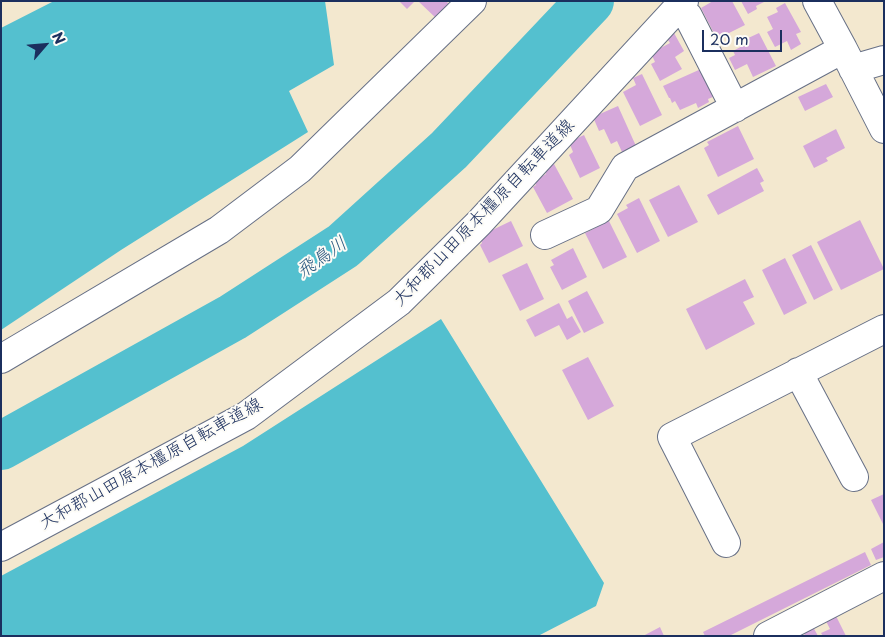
<!DOCTYPE html>
<html>
<head>
<meta charset="utf-8">
<style>
  body { margin:0 }
  #map { position:relative; width:885px; height:637px; overflow:hidden; background:#f3e8cf; font-family:"Playpen Sans",sans-serif }
  canvas { display:block }
  .frame { position:absolute; inset:0; border:2px solid #1b2f5e; pointer-events:none }
  .north { position:absolute; left:20px; top:20px; width:50px; height:50px; -webkit-text-stroke:4px #fdfcf7; paint-order:stroke; rotate:63deg; font-size:14px; font-weight:700; line-height:20px; text-align:center; color:#1b2f5e }
  .north::after { content:''; display:block; margin:auto; width:18px; height:22px; background:#1b2f5e; clip-path:polygon(50% 0,100% 100%,50% 72%,0 100%) }
  .scale { position:absolute; left:702px; top:30px; width:80px; height:22px; box-sizing:border-box; border:2px solid #1b2f5e; border-top:0; padding-left:6px; font-size:15px; line-height:18px; white-space:nowrap; color:#1b2f5e; -webkit-text-stroke:4px #fdfcf7; paint-order:stroke }
</style>
</head>
<body>
<div id="map">
<canvas width="885" height="637"></canvas>
<div class="frame"></div>
<div class="north">N</div>
<div class="scale">20 m</div>
</div>
<script>
const ctx = document.querySelector('canvas').getContext('2d');
ctx.lineJoin = 'round';
function fillPath(path, color) {
  ctx.fillStyle = color;
  ctx.fill(path, 'evenodd');
}
function shape(rows) {
  const path = new Path2D();
  for (const r of rows) {
    path.moveTo(r[0], r[1]);
    for (let i = 2; i < r.length; i += 2) path.lineTo(r[i], r[i + 1]);
  }
  return path;
}
function strokePath(path, color, width, dash) {
  ctx.strokeStyle = color;
  ctx.lineWidth = width;
  ctx.lineCap = dash ? 'butt' : 'round';
  ctx.setLineDash(dash || []);
  ctx.stroke(path);
}
function drawText(font, color, halo, rows, align = 'center') {
  ctx.font = font + ' "Playpen Sans","Klee One",sans-serif';
  ctx.lineWidth = 4;
  ctx.setLineDash([]);
  ctx.textBaseline = 'middle';
  ctx.strokeStyle = halo;
  ctx.fillStyle = color;
  for (const [text, x, y, turn = 0] of rows) {
    ctx.save();
    ctx.translate(x, y);
    ctx.rotate((+turn || 0) * Math.PI / 180);
    ctx.textAlign = isNaN(turn) ? turn : align;
    if (halo) ctx.strokeText(text, 0, 0);
    ctx.fillText(text, 0, 0);
    ctx.restore();
  }
}
const water = shape([
  [54,1,325,1,334,65,289,91,308,132,121,250,1,330,1,28],
  [441,319,604,583,596,606,538,636,1,636,1,576,243,446]
]);
const river = shape([
  [1,446,233,317,343,246,449,150,590,1]
]);
const building = shape([
  [399,1,415,1,407,9],
  [418,1,446,1,451,6,438,20],
  [713,1,732,1,745,25,717,39,701,8],
  [741,1,766,1,756,6,757,9,748,14],
  [785,3,801,32,796,34,801,44,791,50,787,41,775,47,767,32,773,29,767,17,778,12,776,8],
  [674,33,684,51,675,57,682,69,660,81,651,64,655,62,651,53,670,43,666,37],
  [759,33,776,66,753,77,747,64,735,70,729,58,735,55,733,51,746,44,744,40],
  [701,69,713,97,708,99,709,102,698,108,696,103,680,110,675,101,672,103,670,98,669,98,663,86],
  [642,74,662,115,640,126,623,92,636,85,633,78],
  [826,84,833,97,805,111,798,97],
  [618,106,636,146,622,152,617,141,611,144,604,129,599,131,593,117],
  [738,126,754,159,718,177,704,148,709,145,707,142],
  [836,129,845,148,826,158,828,161,814,168,803,146],
  [584,135,600,168,580,178,569,155,573,152,569,142],
  [554,164,573,199,547,213,533,187,536,185,534,181,546,174,544,169],
  [757,168,764,181,760,183,764,191,718,215,707,195],
  [679,185,698,222,668,237,649,200],
  [639,198,660,241,637,253,617,214,628,208,626,205],
  [860,220,884,269,841,290,817,242],
  [511,221,523,246,489,263,480,245,482,243,480,238,487,235,486,233],
  [609,221,627,257,603,269,585,233],
  [811,245,833,290,814,300,792,255],
  [573,248,587,277,562,290,550,267,554,265,551,260],
  [785,258,807,303,784,315,762,270],
  [527,263,544,299,520,311,502,275],
  [745,279,754,297,743,302,755,324,706,350,686,309],
  [587,291,604,323,584,333,568,301],
  [559,303,567,319,572,316,581,332,567,340,559,325,535,337,526,320],
  [588,357,614,406,588,420,562,370],
  [884,494,884,526,871,500],
  [884,542,884,557,876,560,871,549],
  [865,552,871,565,729,636,705,636,703,632],
  [835,614,846,636,823,636,821,633,830,629,825,619],
  [812,625,818,636,805,636,803,630],
  [660,627,664,636,643,636]
]);
const street = shape([
  [817,1,843,49,884,129],
  [688,16,735,108],
  [853,69,884,60],
  [545,235,599,210,625,167,843,49],
  [1,359,219,230,300,169,472,1],
  [798,372,854,477],
  [726,543,672,437,884,329],
  [1,547,246,416,399,302,479,223,684,1],
  [768,636,884,576]
]);
const streetNames = [
  ["大和郡山田原本橿原自転車道線",484,213,-46],
  ["大和郡山田原本橿原自転車道線",151,464,-29]
];
const waterNames = [
  ["飛鳥川",322,258,-35]
];
fillPath(water, '#54c0cf');
strokePath(river, '#54c0cf', 48);
fillPath(building, '#d5a8da');
strokePath(street, '#677086', 30);
strokePath(street, '#fff', 28);
drawText('18px', '#1b2f5e', '#fdfcf7', streetNames);
drawText('italic 19px', '#2c5a80', '#fdfcf7', waterNames);
</script>
</body>
</html>
